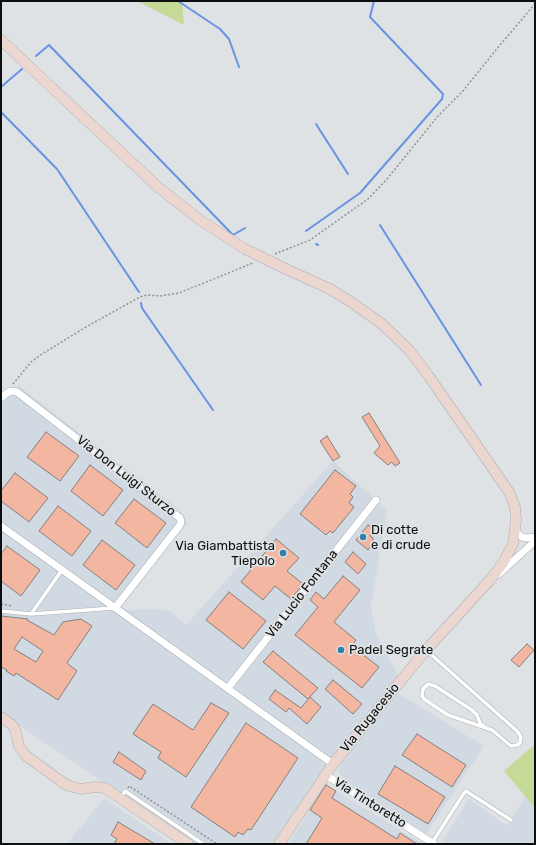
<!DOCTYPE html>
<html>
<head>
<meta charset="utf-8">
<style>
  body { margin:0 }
  #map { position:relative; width:536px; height:845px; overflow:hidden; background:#dfe2e5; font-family:Rubik,sans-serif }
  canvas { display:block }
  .frame { position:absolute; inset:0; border:2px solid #0d0e0f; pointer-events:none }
</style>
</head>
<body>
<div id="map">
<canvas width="536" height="845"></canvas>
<div class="frame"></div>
</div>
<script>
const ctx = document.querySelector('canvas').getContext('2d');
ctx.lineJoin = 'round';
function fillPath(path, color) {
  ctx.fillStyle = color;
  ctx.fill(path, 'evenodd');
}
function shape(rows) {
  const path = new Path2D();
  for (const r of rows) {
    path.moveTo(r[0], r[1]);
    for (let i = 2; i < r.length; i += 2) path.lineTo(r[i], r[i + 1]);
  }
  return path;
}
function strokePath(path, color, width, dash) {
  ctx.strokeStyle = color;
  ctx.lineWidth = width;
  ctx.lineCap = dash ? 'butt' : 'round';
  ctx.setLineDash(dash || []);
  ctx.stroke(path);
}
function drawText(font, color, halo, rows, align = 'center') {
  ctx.font = font + ' Rubik,sans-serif';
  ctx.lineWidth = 3.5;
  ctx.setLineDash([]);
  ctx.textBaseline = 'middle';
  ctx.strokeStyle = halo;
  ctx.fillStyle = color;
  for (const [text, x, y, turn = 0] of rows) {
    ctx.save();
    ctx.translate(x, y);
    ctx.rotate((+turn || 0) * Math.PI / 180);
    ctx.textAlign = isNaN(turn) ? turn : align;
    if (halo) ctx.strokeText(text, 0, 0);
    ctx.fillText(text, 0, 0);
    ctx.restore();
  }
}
const built = shape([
  [18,385,177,508,185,517,187,523,185,526,122,606,127,610,159,609,170,611,186,625,333,461,387,510,371,607,376,634,399,677,274,844,197,844,190,841,1,713,1,402,6,395,11,394],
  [398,693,484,746,426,834,344,780,339,772,340,764],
  [326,785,423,844,288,844],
  [525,797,535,808,535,844,441,843,469,799,507,826],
  [104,798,171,844,67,844]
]);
const green = shape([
  [137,1,182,1,184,25],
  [535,744,535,808,504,771]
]);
const stream = shape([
  [178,1,220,29,229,39,239,67],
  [36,56,49,45,233,235,245,228],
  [1,87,22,69],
  [1,112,57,169,139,292],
  [316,124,348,174],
  [380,225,481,385],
  [306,231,360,193,442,99,443,94,370,17,374,1],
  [316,244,318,245],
  [141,303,142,308,213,410]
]);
const building = shape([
  [369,413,400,463,395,466,392,462,388,465,374,453,380,446,362,417,369,413],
  [46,432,79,456,60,481,27,457,46,432],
  [327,436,340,457,333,461,320,441,327,436],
  [90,465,123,490,103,516,71,491,90,465],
  [335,470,356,486,350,494,353,497,349,503,354,507,333,533,330,531,326,535,300,514,335,470],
  [15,473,48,498,29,522,1,501,1,491,15,473],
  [134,499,166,523,147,548,115,523,134,499],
  [58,506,91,531,72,556,39,531,58,506],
  [368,525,374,529,370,536,373,538,373,543,368,550,356,540,368,525],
  [276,539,299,558,287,571,303,584,291,599,275,586,263,600,241,582,276,539],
  [102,540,135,565,116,590,83,565,102,540],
  [7,546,40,570,21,596,1,581,1,554,7,546],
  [353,552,366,564,358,574,345,562,353,552],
  [343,576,360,590,334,622,356,640,352,646,379,667,362,688,295,635,318,607,310,600,316,592,324,599,343,576],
  [229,592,266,621,243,649,206,620,229,592],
  [1,616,28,619,27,620,54,635,63,622,81,619,92,626,67,663,77,671,58,700,16,673,14,676,6,671,7,670,1,667,1,616],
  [22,637,43,651,36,662,14,649,22,637],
  [527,644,534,650,519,667,511,660,527,644],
  [273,651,318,688,308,699,263,662,273,651],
  [333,680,362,704,353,714,325,689,333,680],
  [275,690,301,708,310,697,321,707,307,724,289,708,286,712,269,699,275,690],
  [211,703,229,713,186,777,158,758,161,752,133,734,153,704,193,730,211,703],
  [246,723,298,758,251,830,248,829,243,835,238,832,235,837,191,807,246,723],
  [417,734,466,765,452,787,402,755,417,734],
  [119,752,146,771,141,780,113,762,119,752],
  [395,766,445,797,428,824,378,794,395,766],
  [326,785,336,791,332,798,397,839,400,833,417,844,306,844,322,818,310,810,326,785],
  [118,822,155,844,114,844,117,839,111,835,118,822]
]);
const path = shape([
  [275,254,310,240,368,199,387,179,438,116,462,92,500,45,535,4],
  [13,384,31,362,42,354,86,327,140,297,147,295,160,296,179,293,253,263],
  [1,604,13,606],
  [128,788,129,786,217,844]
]);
const lane = shape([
  [1,611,31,614,114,608],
  [31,614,62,570],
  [427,651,517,731,521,737,520,743,517,745,511,746,492,730,448,715,424,699,422,696,423,689,428,684,435,686,472,710,477,715,480,723,485,727],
  [121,798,125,791,203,844],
  [432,843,464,793,466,791,511,820]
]);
const street = shape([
  [1,398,7,393,11,391,17,392,180,518,181,522,180,525,115,608],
  [1,526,333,764],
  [516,530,518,534,522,537,527,538,535,537],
  [499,574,535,541],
  [228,688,376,500],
  [326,775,434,844]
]);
const secondary = shape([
  [1,40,158,187,200,220,245,249],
  [1,717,11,724,15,729,19,746,25,755,65,784,73,787,81,789,95,787,105,788,188,844],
  [279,844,333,764,426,650,490,580,503,563,513,544,516,520,515,507,509,492,428,375,409,350,382,324,351,302,330,289,286,269]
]);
const secondaryBridge = shape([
  [245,249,286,269]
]);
const markers = [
  [363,537,4,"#327eb1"],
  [283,553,4,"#327eb1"],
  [341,650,4,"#327eb1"]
];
const streetNames = [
  ["Via Don Luigi Sturzo",126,476,38],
  ["Via Lucio Fontana",302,594,-52],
  ["Via Rugacesio",370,718,-51],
  ["Via Tintoretto",370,803,32]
];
const poiNames = [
  ["Di cotte",371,530],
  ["e di crude",371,545],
  ["Via Giambattista",275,546,"right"],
  ["Tiepolo",275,561,"right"],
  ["Padel Segrate",349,650]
];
fillPath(built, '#d1d9e3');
fillPath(green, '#c6da97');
strokePath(stream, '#6893e2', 2);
fillPath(building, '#f2b6a1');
strokePath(building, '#85807f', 1);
strokePath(lane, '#abaeb1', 4.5);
strokePath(street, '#abaeb1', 8);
strokePath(secondary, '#abaeb1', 11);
strokePath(path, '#909294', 1.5, [2, 2]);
strokePath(lane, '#fff', 3.5);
strokePath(street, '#fff', 7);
strokePath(secondary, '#ecd6d0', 10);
strokePath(secondaryBridge, '#abaeb1', 11, []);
strokePath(secondaryBridge, '#ecd6d0', 10);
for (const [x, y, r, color] of markers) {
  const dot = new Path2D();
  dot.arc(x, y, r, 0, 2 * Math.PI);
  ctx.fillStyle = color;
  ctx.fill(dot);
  strokePath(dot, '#dfe2e5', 1.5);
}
drawText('13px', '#0d0e0f', '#dfe2e5', streetNames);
drawText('13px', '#0d0e0f', '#dfe2e5', poiNames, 'left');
</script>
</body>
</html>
